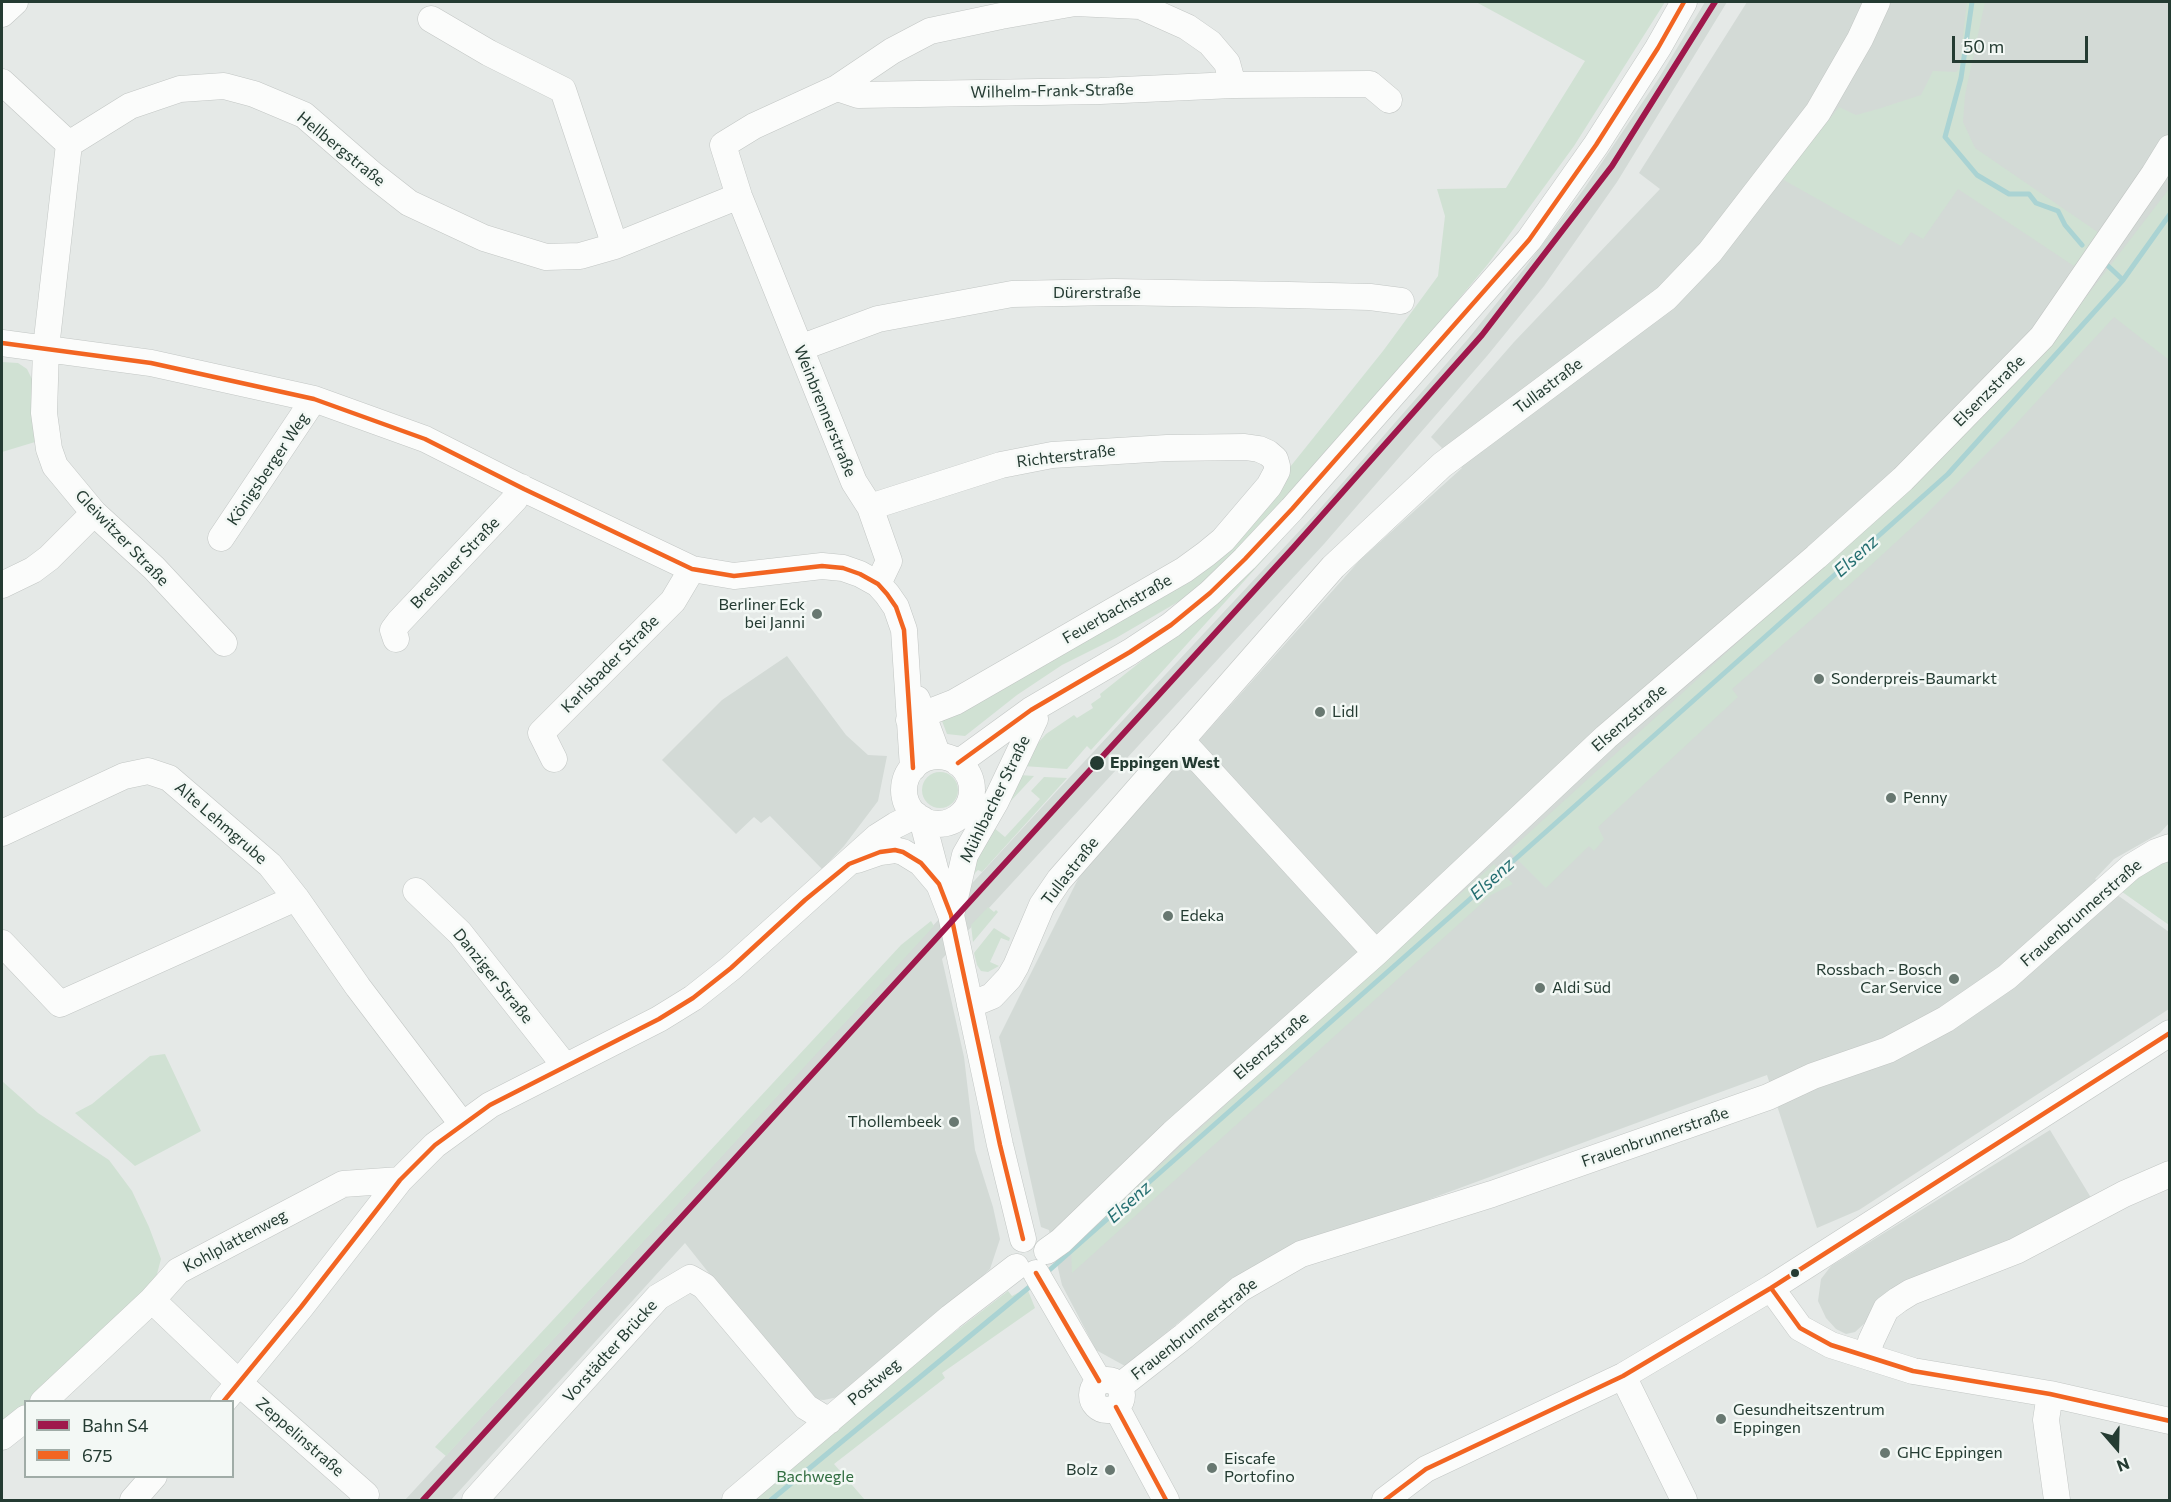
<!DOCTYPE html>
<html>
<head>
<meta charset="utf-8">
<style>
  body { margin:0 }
  #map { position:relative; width:2171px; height:1502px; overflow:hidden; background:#e5e9e7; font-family:Commissioner,sans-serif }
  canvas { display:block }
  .frame { position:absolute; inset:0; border:3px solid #243b32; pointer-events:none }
  .legend { position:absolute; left:24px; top:1400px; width:210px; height:78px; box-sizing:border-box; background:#f3f8f5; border:2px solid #a0aca7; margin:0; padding:8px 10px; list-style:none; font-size:18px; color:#243b32 }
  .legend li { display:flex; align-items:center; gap:12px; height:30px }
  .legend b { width:30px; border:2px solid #a0aca7 }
  .north { position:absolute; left:2087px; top:1418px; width:60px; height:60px; -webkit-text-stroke:4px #f3f8f5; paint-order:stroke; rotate:160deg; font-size:16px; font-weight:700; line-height:24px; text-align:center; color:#243b32 }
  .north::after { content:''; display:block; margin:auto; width:21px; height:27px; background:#243b32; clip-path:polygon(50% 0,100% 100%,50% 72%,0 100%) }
  .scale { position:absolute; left:1952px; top:36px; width:136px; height:27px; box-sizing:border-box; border:3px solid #243b32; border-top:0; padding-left:8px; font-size:18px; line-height:21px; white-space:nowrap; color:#243b32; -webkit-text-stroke:4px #f3f8f5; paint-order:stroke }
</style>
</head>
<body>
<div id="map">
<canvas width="2171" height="1502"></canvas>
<div class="frame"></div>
<ul class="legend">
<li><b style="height:8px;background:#9f184c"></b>Bahn S4</li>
<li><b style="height:8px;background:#f26522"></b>675</li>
</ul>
<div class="north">N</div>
<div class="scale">50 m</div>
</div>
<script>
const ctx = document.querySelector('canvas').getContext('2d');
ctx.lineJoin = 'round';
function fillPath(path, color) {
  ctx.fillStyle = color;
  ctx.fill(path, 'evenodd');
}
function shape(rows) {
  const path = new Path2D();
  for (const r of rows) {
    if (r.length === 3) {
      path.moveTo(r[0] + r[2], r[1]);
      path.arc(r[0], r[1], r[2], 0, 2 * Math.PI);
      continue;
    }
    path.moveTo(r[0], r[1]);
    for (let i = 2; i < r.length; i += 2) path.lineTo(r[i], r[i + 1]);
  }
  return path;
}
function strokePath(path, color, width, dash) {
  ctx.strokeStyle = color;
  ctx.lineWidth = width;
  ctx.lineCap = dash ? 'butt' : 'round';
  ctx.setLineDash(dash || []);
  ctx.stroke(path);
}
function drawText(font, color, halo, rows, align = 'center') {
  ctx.font = font + ' Commissioner,sans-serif';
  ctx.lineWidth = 5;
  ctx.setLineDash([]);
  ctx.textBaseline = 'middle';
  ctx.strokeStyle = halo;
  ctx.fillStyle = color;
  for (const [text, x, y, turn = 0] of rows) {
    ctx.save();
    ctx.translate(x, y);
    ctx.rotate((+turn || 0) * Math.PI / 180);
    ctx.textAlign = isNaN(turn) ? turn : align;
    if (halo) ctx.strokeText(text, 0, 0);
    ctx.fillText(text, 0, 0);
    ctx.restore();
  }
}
const built = shape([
  [1705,2,1727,2,1617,182,1544,286,1487,356,1324,544,942,959,964,1057,975,1150,993,1207,1000,1239,990,1269,935,1321,838,1397,824,1400,809,1399,685,1243,451,1500,405,1500,1055,793,1318,511,1468,339,1524,269,1584,189,1659,78],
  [1747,2,2169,2,2169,823,2160,833,2114,859,2095,879,2169,932,2169,1009,1859,1210,1817,1228,1767,1075,1283,1253,1215,1293,1125,1366,1096,1350,1062,1285,1049,1230,1041,1227,999,1037,1081,873,1360,560,1462,468,1431,437,1514,342,1660,189,1639,173],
  [787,656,846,735,868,755,887,756,878,801,844,846,822,869,770,816,761,823,754,817,736,834,662,760,722,700],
  [2050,1130,2093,1201,1881,1302,1865,1323,1855,1332,1846,1334,1836,1329,1826,1318,1818,1301,1821,1279,1831,1266]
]);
const green = shape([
  [1476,2,1665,2,1574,146,1488,264,1369,407,1235,558,1195,592,1116,638,1062,665,1017,695,965,736,947,734,942,721,955,711,1223,547,1290,467,1383,351,1438,276,1445,216,1437,189,1506,188,1585,61],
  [1967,2,1985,2,1965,95,1963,122,1975,148,2099,233,2074,266,1958,189,1923,239,1911,232,1901,246,1782,179,1839,107,1856,115,1878,109,1921,95,1933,71,1956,72,1959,69],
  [2169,189,2169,360,2114,317,2015,425,1921,519,1820,612,1732,689,1738,697,1598,827,1604,839,1594,851,1589,846,1546,888,1509,851,1816,571,2040,357],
  [2,362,18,363,27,369,33,381,35,442,2,452],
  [1282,534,1284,537,1091,750,1087,746,1067,769,1023,766,1031,751,1046,734,1074,715,1077,718,1093,708,1091,704,1101,697,1100,694,1158,648],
  [940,790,18],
  [1020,775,1034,776,1009,803,1007,802],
  [1044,777,1067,778,982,872,978,870,974,874,971,873,975,858,993,827,1005,837,1040,799,1031,791],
  [2169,856,2169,925,2118,889],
  [1494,864,1513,884,1491,895,1072,1273,1071,1248,1325,1013],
  [988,907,994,912,996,910,998,912,973,942,971,925],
  [931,921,934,926,446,1456,435,1447,901,945],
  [994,928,1010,938,1009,941,1001,938,990,962,999,966,988,972,981,971,977,965,974,953],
  [165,1054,201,1131,135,1166,75,1113,92,1104,150,1056],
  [2,1081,38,1113,109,1160,132,1191,149,1227,161,1259,153,1289,34,1401,26,1402,25,1409,2,1429],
  [1027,1288,1035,1308,942,1373,945,1378,834,1464,865,1500,750,1500,926,1354,1008,1291,1012,1296]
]);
const stream = shape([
  [1972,2,1961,78,1945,137,1977,175,2009,194,2029,194,2036,203,2058,211,2065,225,2082,245],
  [2106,264,2123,280],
  [1045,1274,1503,870,1948,474,2123,280,2170,214],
  [771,1500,1033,1284]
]);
const minor = shape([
  [2,14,15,2],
  [431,19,489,53,563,90,615,246],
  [2,82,69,144],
  [837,88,892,51,930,31,1001,16,1075,3,1140,6,1187,27,1210,43,1227,63,1233,85],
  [2,343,151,363,314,399,425,439,524,489,692,569,734,576,822,566,843,568,860,574,878,584,887,594,896,607,904,630,913,768],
  [800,348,878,319,1012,294,1114,292,1289,295,1370,297,1401,301],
  [870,507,1001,465,1052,455,1167,448,1245,447,1259,449,1268,453,1275,459,1277,466,1277,471,1269,486,1223,540,1206,554,1184,570,955,702,909,720],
  [221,538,314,399],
  [878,584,889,561,870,507,854,482,739,196,723,145,754,126,837,88,858,95,1100,91,1233,85,1370,84,1389,100],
  [2,585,33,570,49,558,94,513],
  [396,639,393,630,399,622,515,499,521,487],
  [224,643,154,568,94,513,55,466,49,449,44,413,46,348,69,144,130,106,180,89,224,86,254,94,304,115,372,174,409,203,484,238,546,257,580,256,615,246,739,196],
  [917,699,938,756],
  [1181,740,1376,953],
  [938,790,34],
  [554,759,541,733,673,601,692,569],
  [958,763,1031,710,1130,652,1171,625,1210,593,1245,559,1292,509,1529,240,1596,145,1658,48,1684,2],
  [922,819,939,884,951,915,1000,1145,1023,1239],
  [2,833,124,776,148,771,169,778,270,865,296,898,358,987,462,1124],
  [857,860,880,852,895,850,903,852,921,863,938,883],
  [416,891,460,933,565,1066],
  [951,915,965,855,996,801,1035,719],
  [2,943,60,1004,296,898],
  [970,1005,992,996,1009,978,1016,966,1042,905,1059,880,1333,567,1442,465,1666,298,1710,252,1818,112,1860,39,1877,2],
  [1047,1251,1061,1241,1173,1133,1376,953,1606,737,1816,557,1903,479,2042,337,2154,174,2170,148],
  [1036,1273,1099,1381],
  [1771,1288,1800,1328,1831,1345,1913,1371,2050,1394,2170,1421],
  [152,1300,239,1383,366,1495,363,1500],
  [1867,1356,1871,1341,1886,1309,1898,1300,1911,1292,2016,1251,2124,1194,2170,1174],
  [1623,1376,1684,1500],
  [1107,1395,15],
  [1120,1386,1184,1336,1240,1289,1301,1254,1492,1194,1768,1097,1813,1076,1888,1050,1946,1019,2007,977,2131,867,2156,852,2170,847],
  [2050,1394,2046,1420,2057,1500],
  [43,1402,152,1300,178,1271,343,1184,400,1180],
  [223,1402,301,1307,400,1180,435,1145,490,1105,659,1019,693,998,731,968,877,837,896,825,916,815],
  [1116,1407,1166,1500],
  [2,1437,26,1418],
  [133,1500,154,1476],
  [475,1500,658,1297,690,1278,704,1286,806,1407,829,1421],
  [735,1500,951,1317,1016,1267],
  [1385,1500,1426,1469,1623,1376,1771,1288,2170,1033]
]);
const bus1 = shape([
  [2,343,151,363,314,399,425,439,524,489,692,569,734,576,822,566,843,568,860,574,878,584,887,594,896,607,904,630,913,768],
  [958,763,1031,710,1130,652,1171,625,1210,593,1245,559,1292,509,1529,240,1596,145,1658,48,1684,2],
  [1036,1273,1099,1381],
  [1771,1288,1800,1328,1831,1345,1913,1371,2050,1394,2170,1421],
  [223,1402,301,1307,400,1180,435,1145,490,1105,659,1019,693,998,731,968,805,900,849,864,880,852,895,850,903,852,921,863,939,884,951,915,1000,1145,1023,1239],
  [1116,1407,1166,1500],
  [1385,1500,1426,1469,1623,1376,1771,1288,2170,1033]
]);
const rail1 = shape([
  [423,1500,1293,548,1482,335,1612,166,1715,2]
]);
const markers = [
  [817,614,6,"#687871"],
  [1819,679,6,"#687871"],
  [1320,712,6,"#687871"],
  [1097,763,8,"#243b32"],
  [1891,798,6,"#687871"],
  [1168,916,6,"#687871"],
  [1954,979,6,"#687871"],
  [1540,988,6,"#687871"],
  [954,1122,6,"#687871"],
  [1795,1273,5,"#243b32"],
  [1721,1419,6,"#687871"],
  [1885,1453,6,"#687871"],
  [1212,1468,6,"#687871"],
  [1110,1470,6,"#687871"]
];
const streetNames = [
  ["Wilhelm-Frank-Straße",1052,91,-1],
  ["Hellbergstraße",341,149,39],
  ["Dürerstraße",1097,293],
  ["Tullastraße",1548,386,-37],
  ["Elsenzstraße",1989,391,-45],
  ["Weinbrennerstraße",825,411,68],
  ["Richterstraße",1066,456,-7],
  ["Königsberger Weg",268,469,-56],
  ["Gleiwitzer Straße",122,538,46],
  ["Breslauer Straße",455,563,-46],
  ["Feuerbachstraße",1117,609,-30],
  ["Karlsbader Straße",610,664,-45],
  ["Elsenzstraße",1629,718,-41],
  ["Mühlbacher Straße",995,799,-64],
  ["Alte Lehmgrube",221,823,41],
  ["Tullastraße",1070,871,-52],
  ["Frauenbrunnerstraße",2081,913,-41],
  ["Danziger Straße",493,976,51],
  ["Elsenzstraße",1271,1046,-41],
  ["Frauenbrunnerstraße",1655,1137,-19],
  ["Kohlplattenweg",235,1241,-28],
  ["Frauenbrunnerstraße",1194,1329,-38],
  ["Vorstädter Brücke",610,1351,-48],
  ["Postweg",874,1382,-40],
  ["Zeppelinstraße",300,1437,41]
];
const poiNames = [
  ["Berliner Eck",805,605,"right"],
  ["bei Janni",805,623,"right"],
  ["Sonderpreis-Baumarkt",1831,679],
  ["Lidl",1332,712],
  ["Penny",1903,798],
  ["Edeka",1180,916],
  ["Rossbach - Bosch",1942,970,"right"],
  ["Car Service",1942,988,"right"],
  ["Aldi Süd",1552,988],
  ["Thollembeek",942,1122,"right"],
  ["Gesundheitszentrum",1733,1410],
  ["Eppingen",1733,1428],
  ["GHC Eppingen",1897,1453],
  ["Eiscafe",1224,1459],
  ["Portofino",1224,1477],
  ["Bolz",1098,1470,"right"]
];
const stopNames = [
  ["Eppingen West",1110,763]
];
const parkNames = [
  ["Bachwegle",815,1477]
];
const waterNames = [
  ["Elsenz",1856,556,-42],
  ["Elsenz",1492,879,-42],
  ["Elsenz",1129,1202,-42]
];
fillPath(built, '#d3dad6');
fillPath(green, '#d0e1d3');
strokePath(stream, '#aad3d3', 5);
strokePath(minor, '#c2c6c4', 27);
strokePath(minor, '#fbfcfb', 26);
strokePath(bus1, '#f26522', 4.5);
strokePath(rail1, '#9f184c', 6);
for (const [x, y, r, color] of markers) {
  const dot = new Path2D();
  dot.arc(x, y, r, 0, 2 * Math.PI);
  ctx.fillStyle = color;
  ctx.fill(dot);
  strokePath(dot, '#f3f8f5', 2);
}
drawText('16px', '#243b32', '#f3f8f5', streetNames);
drawText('16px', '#243b32', '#f3f8f5', poiNames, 'left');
drawText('bold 16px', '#243b32', '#f3f8f5', stopNames, 'left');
drawText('16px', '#326e41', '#f3f8f5', parkNames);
drawText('italic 18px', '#246f71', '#f3f8f5', waterNames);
</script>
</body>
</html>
